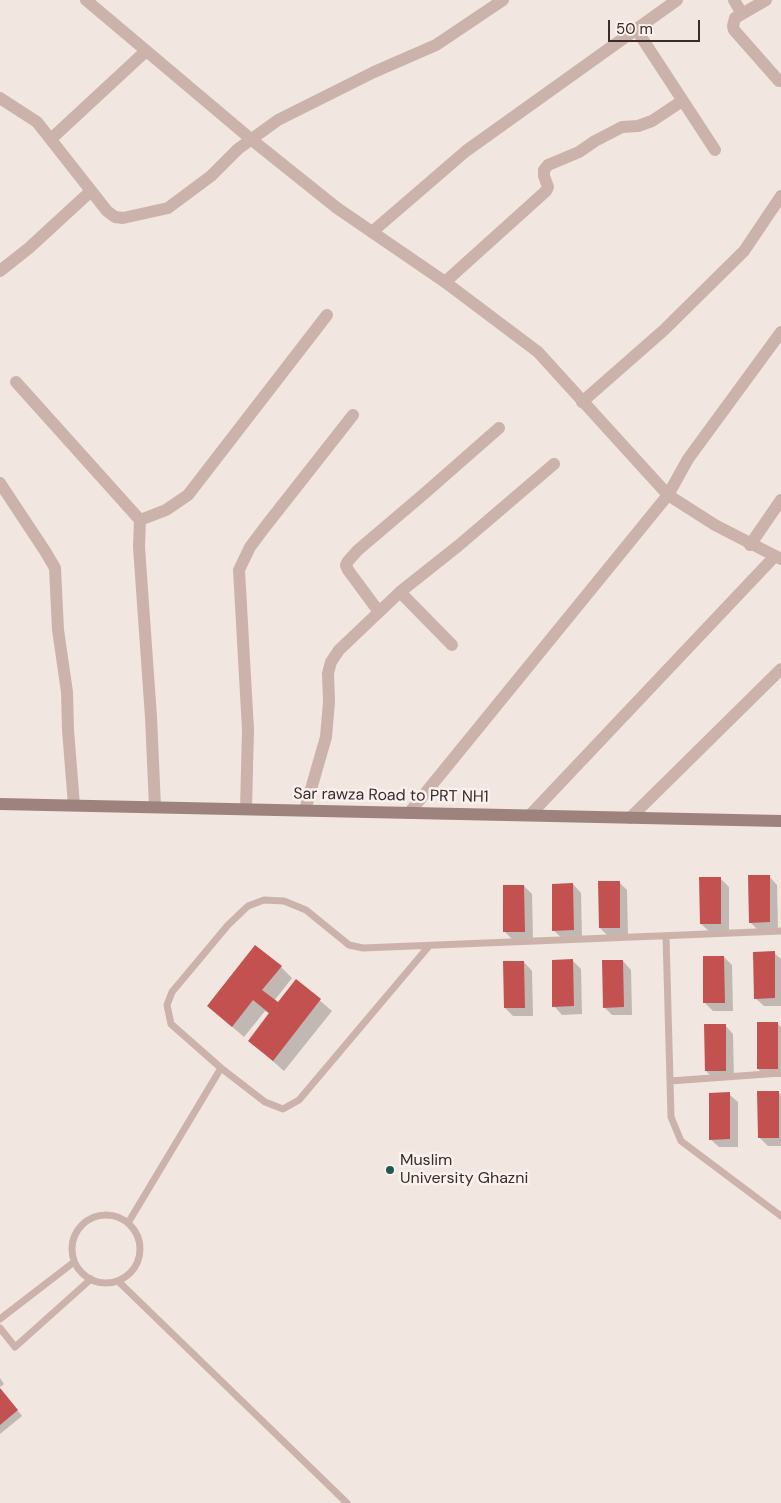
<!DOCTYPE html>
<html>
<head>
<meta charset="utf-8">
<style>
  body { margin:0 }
  #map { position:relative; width:781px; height:1503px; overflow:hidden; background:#f2e6e0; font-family:"DM Sans",sans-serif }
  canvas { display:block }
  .scale { position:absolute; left:608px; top:20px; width:92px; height:22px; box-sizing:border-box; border:2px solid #392c2b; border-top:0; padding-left:6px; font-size:15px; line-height:18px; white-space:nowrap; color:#392c2b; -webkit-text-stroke:4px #faf1ed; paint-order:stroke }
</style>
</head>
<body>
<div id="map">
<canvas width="781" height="1503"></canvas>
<div class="scale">50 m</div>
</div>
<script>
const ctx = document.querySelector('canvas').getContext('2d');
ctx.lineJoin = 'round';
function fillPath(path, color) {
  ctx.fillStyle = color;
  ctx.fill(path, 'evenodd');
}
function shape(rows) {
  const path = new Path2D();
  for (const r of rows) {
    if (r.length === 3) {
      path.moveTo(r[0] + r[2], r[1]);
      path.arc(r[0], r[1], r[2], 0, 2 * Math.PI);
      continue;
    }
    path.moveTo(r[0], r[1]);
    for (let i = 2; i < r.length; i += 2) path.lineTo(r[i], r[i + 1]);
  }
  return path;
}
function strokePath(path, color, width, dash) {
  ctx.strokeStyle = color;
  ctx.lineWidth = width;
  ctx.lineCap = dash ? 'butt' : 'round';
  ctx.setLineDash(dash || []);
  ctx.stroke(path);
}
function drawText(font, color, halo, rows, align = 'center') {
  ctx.font = font + ' "DM Sans",sans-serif';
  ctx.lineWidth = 5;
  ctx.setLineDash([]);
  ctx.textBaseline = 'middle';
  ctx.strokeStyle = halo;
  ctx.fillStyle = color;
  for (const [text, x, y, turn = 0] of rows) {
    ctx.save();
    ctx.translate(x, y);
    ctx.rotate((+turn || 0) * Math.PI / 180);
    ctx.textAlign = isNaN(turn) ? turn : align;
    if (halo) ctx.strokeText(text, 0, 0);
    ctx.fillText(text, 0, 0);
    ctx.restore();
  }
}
const shadow = shape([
  [769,876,777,885,778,930,758,930,750,922],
  [720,878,729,887,729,932,710,932,701,924],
  [619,882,627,890,628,936,608,936,600,928],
  [573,884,581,893,582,938,562,938,553,930],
  [524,886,532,894,533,940,513,940,505,932],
  [774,953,781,959,781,1006,764,1006,755,998],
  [724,957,732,965,733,1011,713,1011,705,1003],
  [573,961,581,969,582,1014,562,1015,554,1006],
  [623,961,631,970,632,1015,612,1015,604,1007],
  [524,962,532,971,533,1016,513,1016,505,1008],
  [281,967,292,978,274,1001,278,1004,297,981,332,1011,284,1071,249,1040,270,1014,265,1011,244,1037,208,1006],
  [777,1023,781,1027,781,1077,767,1077,758,1069],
  [725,1025,733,1034,734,1079,714,1079,706,1071],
  [778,1092,781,1095,781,1146,768,1146,759,1137],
  [729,1094,738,1102,738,1147,719,1147,710,1139],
  [0,1378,4,1384,0,1387],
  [0,1389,22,1416,0,1434]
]);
const building = shape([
  [748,875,770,875,770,922,749,923],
  [699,877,721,877,721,924,700,924],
  [598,881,620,881,620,928,599,928],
  [573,883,574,930,552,931,552,884],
  [503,885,524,885,525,932,503,932],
  [255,945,282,966,262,990,278,1002,296,979,321,999,273,1061,248,1041,269,1013,253,1000,232,1027,207,1006],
  [775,951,775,998,754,999,753,952],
  [703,956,724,956,725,1003,703,1003],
  [573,959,574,1006,552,1007,552,960],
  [602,960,623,960,624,1007,603,1008],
  [503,961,524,961,525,1008,504,1008],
  [757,1022,778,1022,778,1069,757,1069],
  [704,1024,726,1024,726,1071,705,1071],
  [757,1091,779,1091,779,1138,758,1138],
  [730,1092,730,1139,709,1140,709,1093],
  [0,1388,18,1410,0,1425]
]);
const service = shape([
  [666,936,671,1117,681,1141,781,1216],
  [221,1068,171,1024,167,1005,172,992,228,925,248,906,264,900,284,901,306,910,349,945,363,948,781,931],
  [670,1081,781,1073],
  [106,1249,34],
  [128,1223,221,1068,265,1102,283,1109,299,1100,429,946],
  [118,1281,347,1503],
  [0,1319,74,1262],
  [0,1328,15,1347,91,1279]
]);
const minor = shape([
  [734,0,742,14],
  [766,0,735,18,733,26,734,30,779,81],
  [636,29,715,150],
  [0,98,37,122,107,211,115,217,123,218,168,208,211,176,238,149,278,120,374,72,436,45,503,0],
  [51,139,146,51],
  [372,232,466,151,677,0],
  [0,271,29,248,91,191],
  [445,282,546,191,548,187,544,176,544,170,548,165,579,152,595,141,622,127,638,126,652,121,682,101],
  [16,382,140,520],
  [582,402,664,330,744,251,781,196],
  [0,483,45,551,55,568,58,630,67,692,68,730,74,805],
  [750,545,781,500],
  [400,592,452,645],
  [379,612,348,570,346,565,348,561,358,550,425,493,499,428],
  [155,807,151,717,139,547,140,520,166,510,188,495,327,315],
  [246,809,248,730,239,570,250,547,265,527,353,415],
  [305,810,326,737,329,702,328,673,331,662,339,650,400,592,458,546,554,464],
  [409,813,668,495,688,459,781,332],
  [530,815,775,556],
  [630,818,781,669]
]);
const tertiary = shape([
  [86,0,252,140,337,208,445,282,538,352,668,495,715,525,781,559]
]);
const secondary = shape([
  [0,804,781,821]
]);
const markers = [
  [390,1170,5,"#215950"]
];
const streetNames = [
  ["Sar rawza Road to PRT NH1",391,796,1]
];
const poiNames = [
  ["Muslim",400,1161],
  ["University Ghazni",400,1179]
];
fillPath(shadow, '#0003');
fillPath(building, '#c2514f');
strokePath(service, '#cbb3ac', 7);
strokePath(minor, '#cbb3ac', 12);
strokePath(tertiary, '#cbb3ac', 12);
strokePath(secondary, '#9e827d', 12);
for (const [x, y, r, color] of markers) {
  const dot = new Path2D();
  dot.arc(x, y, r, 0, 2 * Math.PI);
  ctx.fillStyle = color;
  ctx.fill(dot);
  strokePath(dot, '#faf1ed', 2);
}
drawText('16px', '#392c2b', '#faf1ed', streetNames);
drawText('16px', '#392c2b', '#faf1ed', poiNames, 'left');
</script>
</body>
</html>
